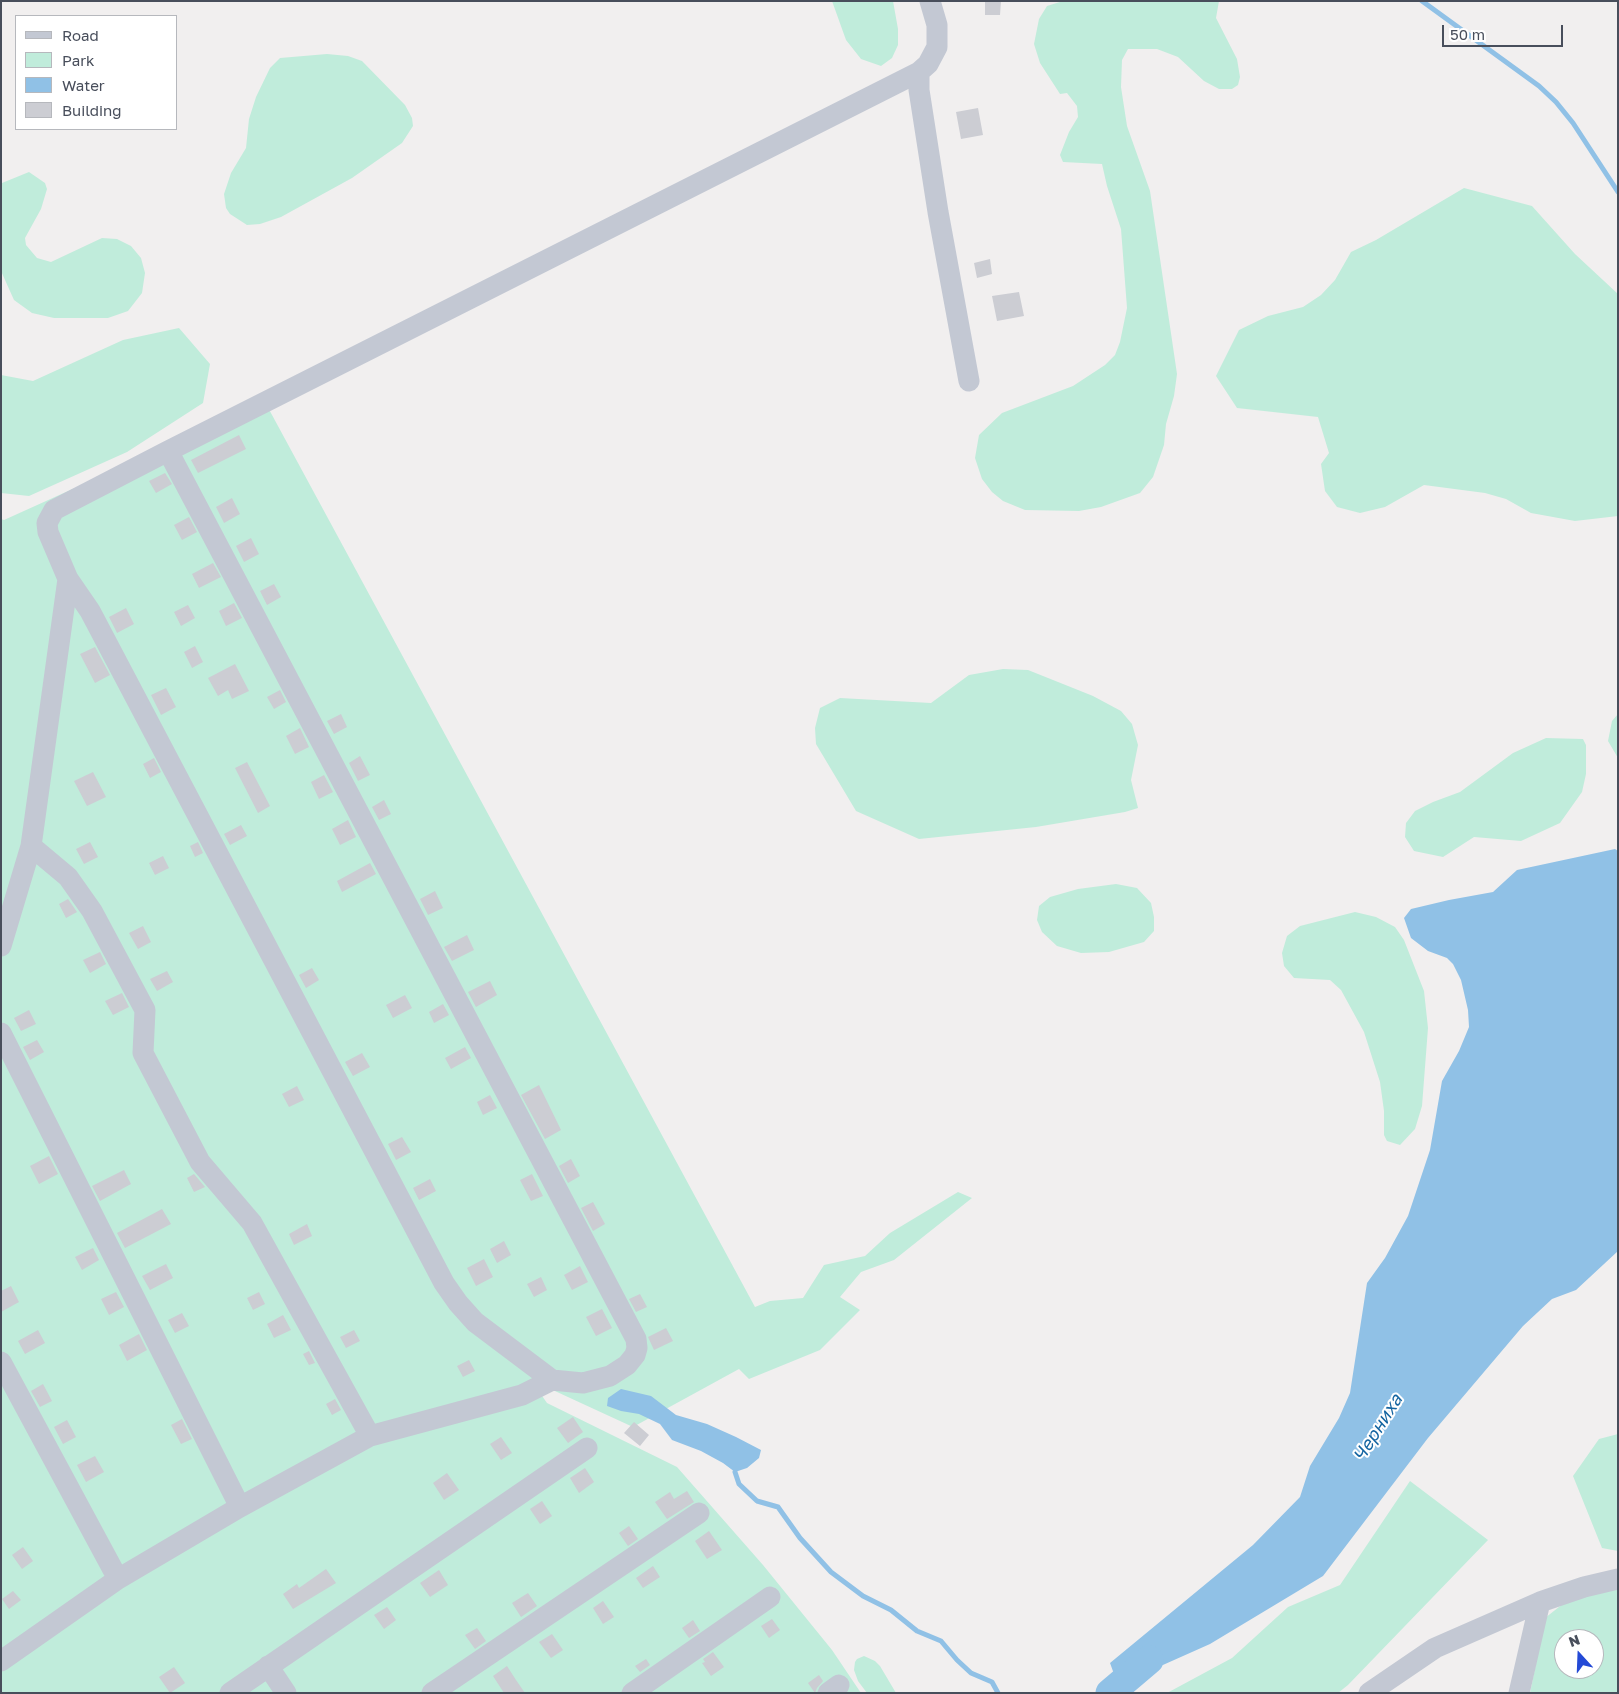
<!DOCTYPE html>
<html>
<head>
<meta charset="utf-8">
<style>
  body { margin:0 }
  #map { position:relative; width:1619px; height:1694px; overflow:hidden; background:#f1efef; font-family:"Golos Text",sans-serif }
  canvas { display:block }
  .frame { position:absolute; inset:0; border:2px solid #484e5b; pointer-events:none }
  .legend { position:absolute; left:15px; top:15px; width:162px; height:115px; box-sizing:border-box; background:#fff; border:1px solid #b6b8bd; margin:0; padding:6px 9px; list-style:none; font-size:15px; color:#484e5b }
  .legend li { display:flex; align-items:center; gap:10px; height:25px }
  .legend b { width:25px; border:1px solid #b6b8bd }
  .north { position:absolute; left:1554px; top:1629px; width:50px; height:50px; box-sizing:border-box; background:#fff; border:1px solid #b6b8bd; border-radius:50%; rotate:340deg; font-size:14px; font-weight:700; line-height:20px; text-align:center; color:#484e5b }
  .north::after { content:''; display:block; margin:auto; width:18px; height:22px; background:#244ad6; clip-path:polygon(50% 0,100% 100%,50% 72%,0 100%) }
  .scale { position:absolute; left:1442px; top:25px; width:121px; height:22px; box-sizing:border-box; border:2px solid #484e5b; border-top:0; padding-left:6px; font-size:15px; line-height:18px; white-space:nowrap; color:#484e5b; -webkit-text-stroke:4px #fff; paint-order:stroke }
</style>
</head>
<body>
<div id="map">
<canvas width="1619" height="1694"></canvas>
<div class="frame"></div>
<ul class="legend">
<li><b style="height:6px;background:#c3c8d3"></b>Road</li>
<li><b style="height:14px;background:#c0ecdb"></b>Park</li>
<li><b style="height:14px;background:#90c1e6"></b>Water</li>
<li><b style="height:14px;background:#cccdd3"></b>Building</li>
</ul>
<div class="north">N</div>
<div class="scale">50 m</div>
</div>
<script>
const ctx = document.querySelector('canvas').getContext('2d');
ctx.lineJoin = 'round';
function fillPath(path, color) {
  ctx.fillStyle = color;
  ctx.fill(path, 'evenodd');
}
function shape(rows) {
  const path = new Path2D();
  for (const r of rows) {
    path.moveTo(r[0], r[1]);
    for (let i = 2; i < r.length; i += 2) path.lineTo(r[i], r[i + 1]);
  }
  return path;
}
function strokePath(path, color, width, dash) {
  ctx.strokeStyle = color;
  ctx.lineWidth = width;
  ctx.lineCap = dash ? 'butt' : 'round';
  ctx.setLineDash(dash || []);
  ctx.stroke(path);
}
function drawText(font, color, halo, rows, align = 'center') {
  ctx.font = font + ' "Golos Text",sans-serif';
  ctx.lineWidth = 4;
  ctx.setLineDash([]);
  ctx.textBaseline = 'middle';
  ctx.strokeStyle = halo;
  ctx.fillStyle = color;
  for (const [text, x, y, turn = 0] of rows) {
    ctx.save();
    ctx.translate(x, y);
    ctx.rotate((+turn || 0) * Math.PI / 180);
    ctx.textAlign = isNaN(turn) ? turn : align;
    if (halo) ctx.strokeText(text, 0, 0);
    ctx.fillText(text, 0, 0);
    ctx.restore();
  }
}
const green = shape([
  [832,1,893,1,898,29,898,45,892,58,881,66,861,59,846,40],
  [1063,1,1219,1,1216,18,1237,59,1240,77,1238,85,1232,89,1219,89,1204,81,1178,57,1157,49,1128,49,1122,60,1121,87,1127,126,1150,191,1177,374,1174,396,1166,424,1164,445,1153,477,1140,493,1101,507,1079,511,1025,510,1003,501,992,492,982,479,975,458,979,435,1002,413,1073,386,1105,365,1115,355,1120,342,1127,308,1121,229,1107,186,1102,164,1063,162,1060,155,1069,132,1078,117,1077,106,1067,93,1060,94,1040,63,1034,44,1039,19,1047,6],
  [327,54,348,56,362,61,405,105,412,118,413,126,402,143,352,178,281,217,260,224,247,225,230,214,226,208,224,194,231,173,246,148,249,119,256,97,270,68,280,58],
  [29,172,45,183,47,189,41,209,25,238,26,245,37,258,51,262,102,238,117,239,131,246,141,258,145,273,142,293,128,311,108,318,54,318,32,313,14,300,1,271,1,186,2,183],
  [1464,188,1532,206,1575,254,1618,294,1618,516,1575,521,1531,513,1506,499,1485,493,1424,485,1385,507,1360,513,1337,507,1325,491,1321,464,1329,453,1318,417,1237,408,1216,376,1239,330,1268,316,1303,307,1321,295,1335,280,1351,252,1376,240],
  [179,328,210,364,203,403,127,452,29,496,1,493,1,375,33,381,123,340],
  [265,402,755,1307,770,1301,803,1298,824,1265,865,1256,890,1233,958,1192,972,1198,894,1260,861,1272,840,1297,860,1310,820,1350,749,1379,739,1369,633,1427,531,1380,547,1403,677,1467,763,1565,832,1650,861,1693,1,1693,1,519,4,520],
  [1003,669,1028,670,1093,696,1121,711,1132,724,1138,745,1131,780,1138,808,1125,812,1036,827,919,839,856,811,816,744,815,728,820,708,840,698,931,703,969,675],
  [1618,714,1618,758,1608,741,1612,721],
  [1546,738,1583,739,1586,745,1586,774,1582,792,1560,823,1521,841,1474,837,1443,857,1414,851,1405,837,1406,823,1415,811,1433,802,1460,792,1513,753],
  [1116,884,1137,888,1151,903,1154,917,1154,931,1144,942,1109,952,1081,953,1057,946,1042,932,1037,920,1039,906,1050,897,1078,889],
  [1355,912,1376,917,1395,927,1404,940,1424,991,1428,1028,1422,1106,1415,1129,1400,1145,1387,1141,1384,1135,1384,1111,1380,1082,1364,1032,1341,990,1330,980,1294,978,1284,966,1282,953,1287,936,1300,926],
  [1618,1434,1618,1551,1602,1548,1573,1476,1599,1439],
  [1410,1481,1488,1540,1348,1685,1338,1693,1167,1693,1232,1658,1288,1607,1340,1585],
  [1618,1582,1618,1693,1530,1693,1545,1618,1578,1592],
  [1564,1639,1594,1639,1594,1669,1564,1669],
  [864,1656,875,1661,880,1666,896,1693,867,1693,858,1681,854,1670,855,1662,857,1659]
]);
const water = shape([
  [1615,849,1618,851,1618,1251,1576,1290,1552,1299,1523,1326,1428,1438,1323,1576,1210,1644,1118,1685,1110,1663,1253,1545,1300,1497,1310,1466,1339,1418,1350,1393,1367,1283,1385,1258,1408,1216,1430,1150,1442,1081,1459,1051,1469,1027,1468,1010,1461,980,1453,964,1447,958,1428,951,1411,938,1404,918,1411,909,1449,900,1493,892,1517,870],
  [621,1389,651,1396,676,1415,707,1424,736,1437,761,1450,759,1458,747,1468,735,1472,723,1463,701,1451,672,1440,660,1424,639,1414,621,1411,607,1406,608,1398]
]);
const stream = shape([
  [1422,1,1539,86,1556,102,1573,123,1618,192],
  [735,1472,739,1484,757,1501,778,1507,800,1538,831,1572,863,1596,891,1610,917,1631,941,1641,957,1660,971,1673,992,1682,998,1693]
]);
const river = shape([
  [1110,1693,1149,1660]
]);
const building = shape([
  [985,1,1001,1,1000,15,985,15],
  [978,108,983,135,961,139,956,112],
  [990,259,992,274,977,278,974,263],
  [1019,292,1024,316,997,321,992,296],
  [239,435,246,449,198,473,191,460],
  [165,473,172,484,156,493,149,481],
  [232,498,240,514,224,523,216,507],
  [189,517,197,532,182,540,174,525],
  [251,538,259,554,244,562,236,546],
  [213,563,221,577,199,588,192,574],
  [274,584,281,597,267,605,260,591],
  [234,603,242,618,226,626,219,611],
  [188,605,195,618,181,626,174,612],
  [126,608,134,624,117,633,109,617],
  [195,646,203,662,192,668,184,652],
  [95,647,110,675,95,683,80,654],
  [235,664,249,691,232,699,228,690,218,696,208,678],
  [166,688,176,707,161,715,151,695],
  [280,690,286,702,274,709,267,697],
  [341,714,347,727,334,734,327,721],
  [300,728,309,747,295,754,286,736],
  [360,756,370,775,358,781,349,763],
  [154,758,161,772,150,778,143,764],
  [247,762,270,806,258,813,235,768],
  [93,772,106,797,87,806,74,781],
  [324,775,333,792,319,799,311,782],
  [384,800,391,814,379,820,372,807],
  [348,820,356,837,340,845,332,829],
  [241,825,247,836,230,845,224,834],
  [90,842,98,857,84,864,76,849],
  [198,842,203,853,195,857,190,846],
  [163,856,169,868,155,875,149,863],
  [370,863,376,874,342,892,337,881],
  [435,891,443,908,428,915,420,899],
  [68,899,77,912,66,918,59,904],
  [143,926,151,942,138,949,129,933],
  [467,935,474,950,452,961,444,947],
  [100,952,106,964,90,973,83,960],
  [312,968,319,980,306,988,299,975],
  [167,971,173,982,157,991,150,979],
  [490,981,497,995,476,1007,468,992],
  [122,993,129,1007,113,1015,105,1001],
  [405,995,412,1008,393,1018,386,1005],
  [443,1004,449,1015,434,1023,429,1012],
  [29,1010,36,1024,21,1031,14,1018],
  [37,1040,44,1052,30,1060,23,1047],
  [465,1047,471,1058,451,1069,445,1058],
  [362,1053,370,1067,353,1076,345,1062],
  [539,1085,561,1130,545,1139,521,1095],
  [297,1086,304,1100,289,1107,282,1094],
  [490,1095,497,1108,483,1115,477,1102],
  [402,1137,411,1152,396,1160,388,1144],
  [49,1156,58,1174,39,1184,30,1166],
  [571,1159,580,1176,568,1183,559,1166],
  [124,1170,131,1184,100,1201,92,1186],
  [194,1174,205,1187,194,1192,187,1178],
  [532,1174,543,1196,531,1201,520,1180],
  [430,1179,436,1191,419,1200,413,1188],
  [593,1202,605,1224,593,1231,581,1208],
  [162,1209,171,1224,125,1248,117,1233],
  [307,1224,312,1236,294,1245,289,1234],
  [504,1241,511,1255,497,1263,490,1249],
  [93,1248,99,1260,82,1270,75,1257],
  [484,1259,493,1277,476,1286,467,1268],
  [166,1264,173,1278,150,1290,142,1276],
  [580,1266,588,1282,572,1290,564,1275],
  [541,1277,547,1290,534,1297,527,1284],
  [11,1286,19,1302,1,1312,1,1291],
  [116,1292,124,1307,109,1315,101,1299],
  [259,1292,265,1304,253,1310,247,1298],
  [640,1294,647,1307,636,1312,629,1299],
  [602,1309,612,1328,596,1336,586,1317],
  [182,1313,189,1326,175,1333,168,1320],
  [283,1315,291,1330,274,1338,267,1324],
  [666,1328,673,1341,654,1350,648,1337],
  [38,1330,45,1343,25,1354,18,1341],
  [354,1330,360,1341,346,1348,340,1337],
  [139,1334,147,1350,127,1361,119,1345],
  [309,1351,315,1363,309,1365,303,1354],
  [469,1360,475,1371,463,1377,457,1366],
  [43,1384,52,1401,40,1407,31,1391],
  [335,1399,341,1410,332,1415,326,1404],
  [573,1417,583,1432,568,1443,557,1428],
  [182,1419,192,1439,181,1444,171,1425],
  [67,1420,76,1437,63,1444,54,1427],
  [634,1422,649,1435,640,1446,624,1433],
  [501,1437,512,1453,501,1460,490,1444],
  [95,1456,104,1472,86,1482,77,1465],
  [585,1468,594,1482,579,1493,570,1478],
  [447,1473,459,1490,444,1500,433,1483],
  [687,1491,694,1502,667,1519,655,1502,670,1492,674,1499],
  [542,1501,552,1516,540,1524,530,1509],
  [629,1526,638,1539,628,1546,619,1533],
  [709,1531,722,1550,707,1559,695,1541],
  [23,1547,33,1561,22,1569,12,1555],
  [653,1566,660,1577,643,1588,636,1578],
  [326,1569,336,1583,293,1609,283,1594,297,1584,299,1588],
  [439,1570,448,1585,430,1597,420,1583],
  [13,1591,21,1600,9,1609,2,1599],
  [528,1593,537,1606,521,1617,512,1603],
  [603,1601,614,1617,603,1624,593,1608],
  [387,1607,396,1620,384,1629,374,1615],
  [772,1619,780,1630,769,1638,761,1626],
  [693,1620,700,1631,689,1638,682,1628],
  [477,1628,486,1641,475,1649,465,1635],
  [552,1634,563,1650,551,1658,539,1642],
  [713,1652,724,1667,711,1676,702,1663,705,1662,703,1659],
  [646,1659,650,1665,640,1672,635,1666],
  [507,1666,516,1680,525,1693,504,1693,493,1676],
  [174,1667,185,1683,170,1693,159,1677],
  [819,1675,823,1681,817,1688,815,1693,808,1683]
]);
const minor = shape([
  [919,72,919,90,938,212,969,381],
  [68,579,90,611,444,1283,458,1303,475,1322,552,1380],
  [31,846,68,877,92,911,145,1010,143,1053,200,1162,252,1223,370,1436],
  [1,946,31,846,68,579,48,532,47,523,54,510,168,451,919,72,928,64,937,47,937,25,930,1],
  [1,1033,240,1507],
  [1,1362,118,1579],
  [1,1661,118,1579,240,1507,370,1436,522,1395,552,1380,583,1383,610,1376,627,1365,635,1355,637,1348,636,1339,168,451],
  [268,1666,286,1693],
  [230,1693,587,1448],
  [432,1693,699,1513],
  [632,1693,770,1597],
  [828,1693,839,1685],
  [1369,1693,1435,1648,1540,1602,1584,1587,1618,1579],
  [1519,1693,1540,1602]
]);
const waterNames = [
  ["Черниха",1378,1428,-58]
];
fillPath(green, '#c0ecdb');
fillPath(water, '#90c1e6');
strokePath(stream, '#90c1e6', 5);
strokePath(river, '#90c1e6', 29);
fillPath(building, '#cccdd3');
strokePath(minor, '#c3c8d3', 21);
drawText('italic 18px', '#1565a1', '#fff', waterNames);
</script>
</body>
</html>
